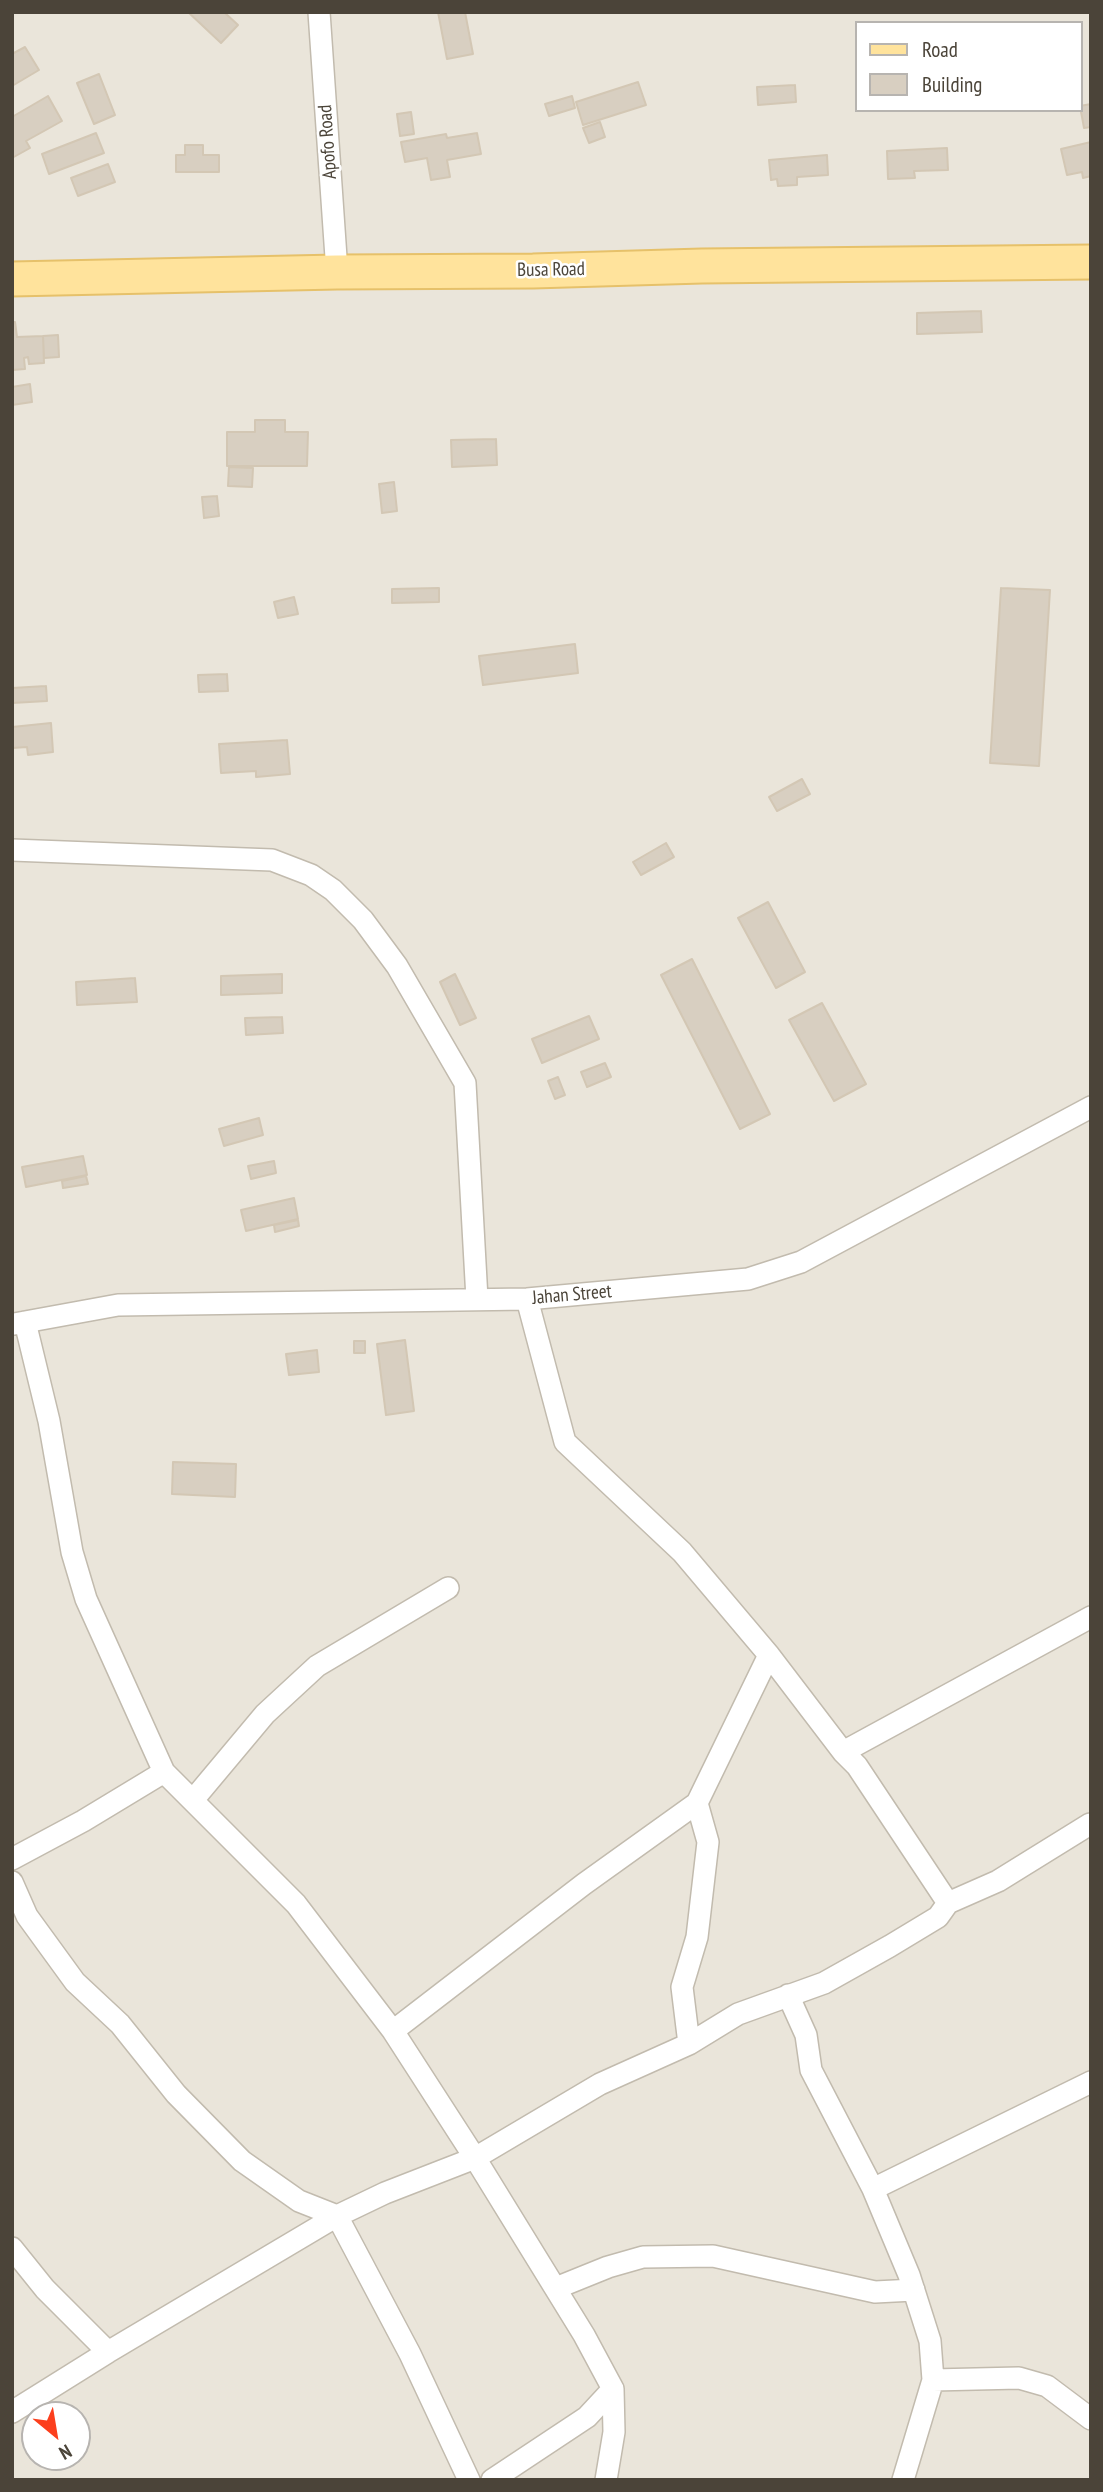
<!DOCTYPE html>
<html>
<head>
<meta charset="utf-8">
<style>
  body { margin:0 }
  #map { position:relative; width:1103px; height:2492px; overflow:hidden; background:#f6f3ec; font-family:"PT Sans Narrow",sans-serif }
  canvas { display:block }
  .frame { position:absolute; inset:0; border:14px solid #4b4439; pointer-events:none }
  .legend { position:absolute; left:855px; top:21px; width:228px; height:91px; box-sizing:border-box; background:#fff; border:2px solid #b7b4b0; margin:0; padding:9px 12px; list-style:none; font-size:21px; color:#4b4439 }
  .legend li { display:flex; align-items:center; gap:14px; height:35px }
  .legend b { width:35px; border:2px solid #b7b4b0 }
  .north { position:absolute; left:21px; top:2401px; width:70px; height:70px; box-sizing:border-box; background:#fff; border:2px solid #b7b4b0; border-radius:50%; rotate:150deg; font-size:19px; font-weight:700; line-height:28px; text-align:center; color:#4b4439 }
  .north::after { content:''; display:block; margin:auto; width:24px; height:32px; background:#fc3f1d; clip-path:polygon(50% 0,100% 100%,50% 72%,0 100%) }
</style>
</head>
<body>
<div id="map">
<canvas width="1103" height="2492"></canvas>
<div class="frame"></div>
<ul class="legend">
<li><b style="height:9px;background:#ffe39c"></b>Road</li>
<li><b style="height:19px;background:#d8cfc1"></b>Building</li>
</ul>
<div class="north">N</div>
</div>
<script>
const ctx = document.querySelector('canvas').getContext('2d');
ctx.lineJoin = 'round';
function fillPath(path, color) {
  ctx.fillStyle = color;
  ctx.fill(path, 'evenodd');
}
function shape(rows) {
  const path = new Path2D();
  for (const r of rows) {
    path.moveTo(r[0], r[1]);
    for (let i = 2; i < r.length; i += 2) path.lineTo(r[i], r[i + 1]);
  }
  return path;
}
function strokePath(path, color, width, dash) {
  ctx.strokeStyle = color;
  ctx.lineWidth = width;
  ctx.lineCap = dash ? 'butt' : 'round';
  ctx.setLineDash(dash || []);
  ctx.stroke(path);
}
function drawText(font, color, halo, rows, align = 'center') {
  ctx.font = font + ' "PT Sans Narrow",sans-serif';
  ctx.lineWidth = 5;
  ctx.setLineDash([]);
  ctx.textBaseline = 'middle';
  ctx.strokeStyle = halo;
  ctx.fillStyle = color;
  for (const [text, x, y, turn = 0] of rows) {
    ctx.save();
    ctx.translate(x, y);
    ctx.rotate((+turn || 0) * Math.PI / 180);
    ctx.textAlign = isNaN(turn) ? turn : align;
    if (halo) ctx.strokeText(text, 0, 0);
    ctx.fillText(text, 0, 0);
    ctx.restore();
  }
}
const residential = shape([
  [12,12,1091,12,1091,2480,12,2480],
  [856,23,1080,23,1080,110,856,110],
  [35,2415,77,2415,77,2457,35,2457]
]);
const building = shape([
  [188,12,224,12,238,25,221,43,188,12],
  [438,12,465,12,473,54,447,59,438,12],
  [25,47,39,70,12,86,12,54,25,47],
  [99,74,115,115,94,124,77,83,99,74],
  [638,82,646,105,583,125,576,102,638,82],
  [795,85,796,102,758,105,757,87,795,85],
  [48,96,62,121,26,141,30,148,12,158,12,117,48,96],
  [572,96,575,108,549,116,545,104,572,96],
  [1091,104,1091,127,1084,128,1080,106,1091,104],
  [411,112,414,134,400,136,397,114,411,112],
  [600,122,605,137,589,143,583,128,600,122],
  [96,133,104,153,49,174,42,154,96,133],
  [477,133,481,154,447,160,450,177,431,180,427,158,405,162,401,142,446,134,447,138,477,133],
  [1091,142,1091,176,1083,178,1082,172,1067,175,1061,149,1091,142],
  [185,145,203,145,203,155,219,155,219,172,176,172,176,155,185,155,185,145],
  [947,148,948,170,914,171,915,178,888,179,887,151,947,148],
  [827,155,828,175,797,177,797,185,778,186,777,179,771,180,769,160,827,155],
  [108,164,115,182,78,196,71,178,108,164],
  [981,311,982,332,917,334,917,313,981,311],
  [12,322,15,322,17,337,43,336,44,363,29,364,28,357,24,358,25,369,12,370,12,322],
  [58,335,59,357,44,358,43,336,58,335],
  [30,384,32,402,12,405,12,387,30,384],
  [255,420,285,420,285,432,308,432,307,466,227,466,227,432,255,432,255,420],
  [496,439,497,465,452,467,451,440,496,439],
  [229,467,253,468,252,487,228,486,229,467],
  [394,482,397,511,382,513,379,484,394,482],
  [217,496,219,516,204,518,202,497,217,496],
  [439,588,439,602,392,603,392,589,439,588],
  [1001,588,1050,590,1039,766,990,763,1001,588],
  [294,597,298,614,278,618,274,602,294,597],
  [575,644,578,673,483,685,479,656,575,644],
  [227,674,228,691,199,692,198,675,227,674],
  [46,686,47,701,12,703,12,688,46,686],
  [51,723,53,752,28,755,27,747,12,748,12,727,51,723],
  [287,740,290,774,256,777,256,771,221,773,219,744,287,740],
  [802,779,810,794,777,811,769,797,802,779],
  [666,843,674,857,641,875,633,862,666,843],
  [768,902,805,972,776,988,738,918,768,902],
  [692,959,770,1114,740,1129,661,975,692,959],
  [282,974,282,993,221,995,221,976,282,974],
  [455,974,476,1018,460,1025,440,982,455,974],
  [135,978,137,1002,77,1005,76,982,135,978],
  [822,1003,866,1084,834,1101,789,1020,822,1003],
  [589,1016,599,1039,542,1063,532,1039,589,1016],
  [282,1017,283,1033,246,1035,245,1018,282,1017],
  [605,1063,611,1077,587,1087,581,1072,605,1063],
  [558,1077,565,1095,555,1099,548,1081,558,1077],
  [259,1118,263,1135,224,1146,219,1129,259,1118],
  [83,1156,87,1175,26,1187,22,1167,83,1156],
  [274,1161,276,1173,251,1179,248,1166,274,1161],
  [86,1176,88,1184,63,1188,62,1181,86,1176],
  [294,1198,298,1219,246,1231,241,1210,294,1198],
  [298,1220,299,1226,275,1232,274,1225,298,1220],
  [405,1340,414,1411,386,1415,377,1344,405,1340],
  [354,1341,365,1341,365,1353,354,1353,354,1341],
  [317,1350,319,1372,289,1375,286,1354,317,1350],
  [173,1462,236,1464,235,1497,172,1494,173,1462]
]);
const minor = shape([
  [319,12,337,272],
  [12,850,272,860,311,875,333,890,363,920,397,966,465,1083,477,1299],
  [527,1299,565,1442,682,1552,769,1655,843,1752,857,1766,948,1903],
  [25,1322,49,1421,72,1552,86,1599,164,1772,296,1904,393,2031,475,2158,584,2335,613,2389,614,2432,606,2480],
  [14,1324,118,1305,527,1299,748,1279,801,1262,1091,1107],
  [843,1752,1091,1617],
  [193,1800,265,1714,317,1666,448,1588],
  [12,1859,83,1821,164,1772],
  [12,1882,27,1916,75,1982,120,2024,176,2094,242,2161,299,2201,337,2216,410,2354,469,2480],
  [788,1995,806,2035,811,2070,873,2189,909,2275,930,2341,933,2380,903,2480],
  [393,2031,584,1884,697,1803,769,1655],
  [689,2044,682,1987,697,1937,708,1842,697,1803],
  [873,2189,1091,2082],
  [12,2248,45,2289,108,2352],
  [556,2288,608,2267,643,2257,713,2256,875,2292,914,2290],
  [933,2380,1019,2378,1047,2386,1091,2419],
  [12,2412,108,2352,337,2216,385,2193,475,2158,600,2084,689,2044,738,2014,824,1983,890,1946,938,1917,948,1903,998,1881,1090,1824],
  [492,2480,587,2417,613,2389]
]);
const primary = shape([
  [12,279,337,272,533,271,702,266,1091,262]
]);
const streetNames = [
  ["Apofo Road",328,142,-94],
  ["Busa Road",551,270,-1],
  ["Jahan Street",572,1295,-5]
];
fillPath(residential, '#eae5da');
fillPath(building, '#d8cfc1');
strokePath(building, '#d3c7b4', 2);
strokePath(minor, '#c2bbae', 24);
strokePath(primary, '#e6c16a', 37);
strokePath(minor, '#fff', 21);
strokePath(primary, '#ffe39c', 33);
drawText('19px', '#4b4439', '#fff', streetNames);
</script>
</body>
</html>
